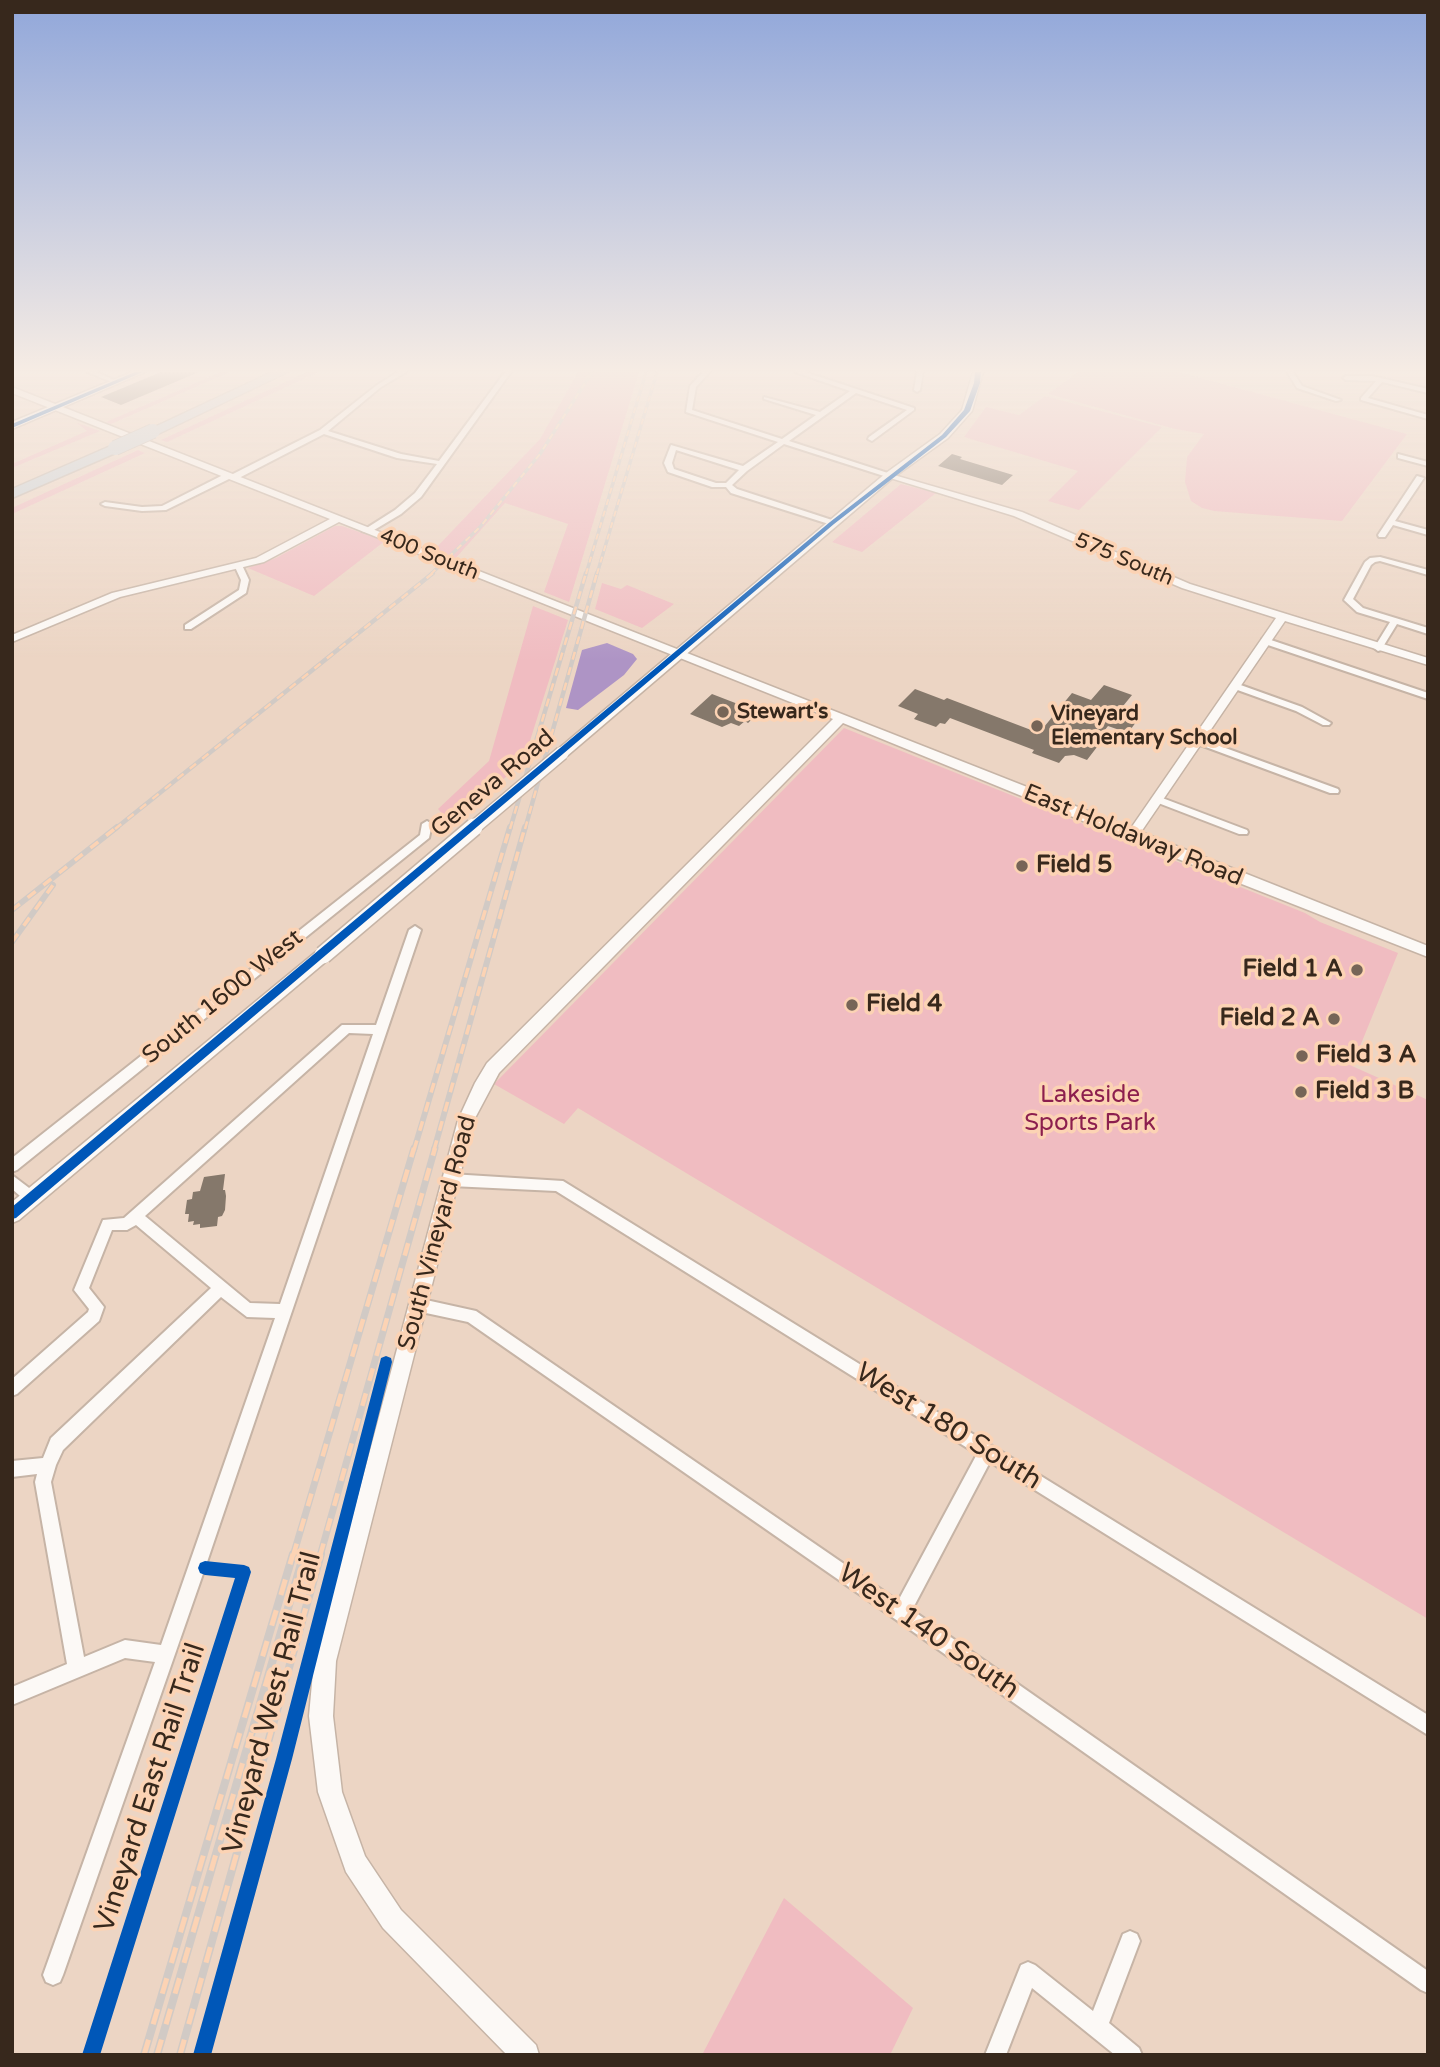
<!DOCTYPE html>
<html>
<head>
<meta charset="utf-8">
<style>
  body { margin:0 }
  #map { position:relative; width:1440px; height:2067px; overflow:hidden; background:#ecd5c4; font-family:"Varela Round",sans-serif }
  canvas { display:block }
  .frame { position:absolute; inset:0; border:14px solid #37281c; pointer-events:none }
</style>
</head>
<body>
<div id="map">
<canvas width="1440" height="2067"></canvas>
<div class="frame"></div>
</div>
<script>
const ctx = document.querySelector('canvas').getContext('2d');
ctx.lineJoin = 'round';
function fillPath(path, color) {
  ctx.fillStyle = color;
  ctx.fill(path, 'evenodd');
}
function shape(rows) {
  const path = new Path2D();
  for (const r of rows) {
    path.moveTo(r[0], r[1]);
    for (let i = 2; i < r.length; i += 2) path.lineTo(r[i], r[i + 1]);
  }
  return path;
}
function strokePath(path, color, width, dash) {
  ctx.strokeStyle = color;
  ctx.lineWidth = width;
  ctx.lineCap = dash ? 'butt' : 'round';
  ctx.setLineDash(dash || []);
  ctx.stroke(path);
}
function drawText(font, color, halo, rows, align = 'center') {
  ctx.font = font + ' "Varela Round",sans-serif';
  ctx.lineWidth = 7;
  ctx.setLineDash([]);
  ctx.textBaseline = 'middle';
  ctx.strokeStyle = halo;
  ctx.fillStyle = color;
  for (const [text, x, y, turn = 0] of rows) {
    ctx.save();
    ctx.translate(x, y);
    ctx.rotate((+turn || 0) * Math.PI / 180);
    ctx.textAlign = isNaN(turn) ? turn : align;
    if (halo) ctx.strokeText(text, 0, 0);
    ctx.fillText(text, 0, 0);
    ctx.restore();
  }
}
const green = shape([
  [221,372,230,372,111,424,106,422],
  [307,372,319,372,167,442,161,440],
  [578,372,639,372,569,602,544,592,568,524,505,503,454,560,433,551,540,439],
  [1078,372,1179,372,1407,434,1342,521,1214,511,1202,508,1191,501,1185,482,1187,457,1204,434,1175,429,1048,394],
  [1045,396,1162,427,1079,510,1048,501,1078,471,964,437,986,407,1019,415],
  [77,423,100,431,12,468,12,464,87,431],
  [138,450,145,453,12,514,12,508],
  [901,484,936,493,862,552,832,542],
  [335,526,342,526,385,541,314,596,248,568,276,558],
  [602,583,621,589,627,585,674,604,642,628,595,609],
  [533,606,568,620,523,763,445,827,446,818,438,809,489,761],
  [844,728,1305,913,1320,922,1398,953,1352,1066,1428,1100,1428,1619,578,1108,564,1124,494,1084],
  [784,1898,913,2008,890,2055,702,2055]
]);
const water = shape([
  [607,643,633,654,637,659,624,675,578,710,566,708,582,650]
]);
const building = shape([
  [161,372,199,372,121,405,101,397],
  [952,454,962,457,960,459,1013,475,1002,485,938,466],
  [1104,685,1132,695,1119,711,1139,718,1128,733,1108,726,1093,745,1097,747,1087,760,1074,755,1065,756,1059,763,1032,753,1034,750,950,718,945,724,940,723,936,727,914,719,918,714,898,706,915,689,944,700,947,698,1039,733,1072,693,1091,700],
  [712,694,756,711,752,715,755,716,748,723,745,721,739,726,731,723,722,727,690,714],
  [225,1174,223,1190,225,1190,226,1196,225,1210,222,1216,218,1217,217,1226,200,1228,200,1224,193,1225,194,1221,188,1222,189,1214,185,1214,187,1200,192,1199,193,1192,200,1191,204,1177]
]);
const minor = shape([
  [87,372,96,372,119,382,114,383,87,372],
  [398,372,406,372,381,387,328,431,401,454,439,461,505,372,511,372,421,497,401,514,369,533,362,531,395,510,415,493,437,464,397,458,324,434,237,479,231,478,166,510,142,511,105,506,101,504,105,502,142,507,162,506,225,474,231,475,320,430,377,385,398,372],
  [703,372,710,372,696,387,692,410,782,439,816,415,764,399,764,397,820,412,850,391,795,372,805,372,914,408,914,410,872,441,868,439,869,437,907,410,856,393,789,441,894,475,887,477,784,444,747,471,732,485,737,489,835,521,835,525,832,525,731,493,726,487,712,487,668,472,664,463,671,445,743,466,778,442,686,412,690,386,703,372],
  [676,450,739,470,726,483,716,483,674,469,672,463,676,450],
  [917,372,923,372,920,390,917,392,914,390,917,372],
  [1287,372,1293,372,1302,386,1341,400,1336,401,1297,388,1287,372],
  [1372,376,1428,389,1428,393,1382,382,1368,398,1428,415,1428,419,1361,400,1361,398,1376,381,1346,380,1343,378,1346,376,1372,376],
  [1398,454,1428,462,1428,466,1398,458,1398,454],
  [1417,476,1424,478,1395,521,1428,530,1428,535,1393,525,1385,537,1379,537,1378,535,1417,476],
  [1380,557,1428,570,1428,575,1380,561,1375,562,1371,565,1353,599,1363,608,1428,628,1428,634,1397,624,1381,650,1378,651,1374,648,1390,622,1357,612,1344,600,1365,562,1370,558,1380,557],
  [236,565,242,565,249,580,246,593,191,629,185,629,185,625,239,590,241,580,235,567,236,565],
  [1265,638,1428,693,1428,699,1262,643,1262,639,1265,638],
  [1235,683,1302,707,1331,723,1329,725,1323,725,1296,711,1232,688,1230,686,1235,683],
  [1198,738,1338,789,1339,791,1338,793,1330,793,1195,743,1195,739,1198,738],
  [1157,796,1247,830,1248,832,1247,834,1239,834,1153,801,1152,799,1157,796],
  [427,821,432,824,429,838,17,1170,12,1172,12,1158,420,835,422,824,427,821],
  [415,926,421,930,205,1568,63,1975,60,1982,53,1985,46,1982,43,1975,155,1662,125,1658,12,1705,12,1687,67,1664,35,1482,37,1474,12,1477,12,1461,43,1458,51,1438,211,1288,136,1225,127,1230,112,1230,89,1288,104,1307,99,1321,17,1394,12,1396,12,1379,88,1312,89,1309,74,1290,103,1220,124,1218,342,1025,376,1025,409,930,415,926],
  [349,1033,373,1034,280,1304,250,1303,145,1216,349,1033],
  [221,1297,247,1317,275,1318,161,1645,125,1640,84,1657,51,1482,56,1465,63,1450,221,1297],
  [451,1174,563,1181,1428,1715,1428,1735,990,1462,912,1610,1428,1971,1428,1993,1421,1990,895,1619,468,1322,412,1310,410,1305,412,1300,417,1298,476,1311,898,1601,977,1454,556,1191,451,1186,446,1184,444,1180,446,1176,451,1174],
  [12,1175,37,1194,39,1198,37,1202,32,1204,27,1202,12,1189,12,1175],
  [1130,1931,1137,1934,1140,1941,1109,2023,1139,2048,1142,2055,1115,2055,1032,1988,1006,2055,985,2055,1021,1965,1028,1962,1035,1965,1093,2011,1123,1934,1130,1931]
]);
const tertiary = shape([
  [12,387,1131,828,1276,618,1182,588,1014,516,887,477,887,473,1022,512,1190,584,1428,658,1428,665,1285,621,1141,832,1428,946,1428,957,1127,839,843,723,499,1073,474,1120,336,1661,333,1716,342,1792,365,1856,401,1910,536,2045,539,2055,507,2055,383,1928,346,1872,318,1792,309,1716,314,1661,458,1120,475,1083,487,1063,833,719,339,522,264,562,120,597,12,642,12,635,112,593,256,558,330,519,12,393,12,387]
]);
const secondary = shape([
  [132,372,145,372,12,429,12,422,132,372],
  [973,372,983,372,972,411,948,438,894,477,567,756,557,756,557,750,886,473,940,434,962,410,973,372],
  [323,949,331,955,329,959,19,1220,12,1223,12,1202,317,951,323,949]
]);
const motorway = shape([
  [272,372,288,372,158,434,153,435,146,431,272,372],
  [115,444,120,445,120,451,12,498,12,489,115,444]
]);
const railFar4 = shape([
  [431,574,480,527,540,454,592,372],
  [586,574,646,372],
  [597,574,657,372]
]);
const railFar3 = shape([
  [115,829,433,573],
  [510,829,586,573],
  [525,829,597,573]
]);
const railFar2 = shape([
  [12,910,117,827],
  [12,942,53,885],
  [414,1150,510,827],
  [434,1150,525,827]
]);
const railFar1 = shape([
  [293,1556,414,1148],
  [320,1556,435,1148]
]);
const rail = shape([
  [144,2055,293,1554],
  [157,2055,301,1564],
  [180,2055,321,1554]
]);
const secondaryBridgeFar1 = shape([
  [472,829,562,753]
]);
const secondaryBridge = shape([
  [323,955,474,827]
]);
const motorwayBridge = shape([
  [115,448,153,431]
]);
const cycleway = shape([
  [135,372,143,372,12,428,12,424,135,372],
  [975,372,981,372,980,383,970,411,946,437,834,524,16,1218,12,1219,12,1207,830,522,942,435,964,410,974,383,975,372],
  [386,1356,391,1358,392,1362,292,1759,211,2055,193,2055,276,1759,380,1362,381,1358,386,1356],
  [205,1561,244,1565,249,1567,251,1572,100,2055,82,2055,235,1578,205,1575,200,1573,198,1568,200,1563,205,1561]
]);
const markers = [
  [723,712,7,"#766557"],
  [1037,726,7,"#766557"],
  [1022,866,7,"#766557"],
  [1357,970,7,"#766557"],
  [852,1005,7,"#766557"],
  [1334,1019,7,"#766557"],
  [1302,1056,7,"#766557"],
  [1301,1092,7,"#766557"]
];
const farStreetnames = [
  ["400 South",429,555,22],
  ["575 South",1124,560,23]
];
const farPoinames = [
  ["Stewart's",737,712],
  ["Vineyard",1051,714],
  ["Elementary School",1051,738]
];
const streetNames = [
  ["Geneva Road",493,784,-40],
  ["East Holdaway Road",1133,836,22],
  ["South 1600 West",223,997,-39],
  ["South Vineyard Road",438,1233,-75]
];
const poiNames = [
  ["Field 5",1036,866],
  ["Field 1 A",1343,970,"right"],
  ["Field 4",866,1005],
  ["Field 2 A",1320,1019,"right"],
  ["Field 3 A",1316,1056],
  ["Field 3 B",1315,1092]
];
const parkNames = [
  ["Lakeside",1090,1096],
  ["Sports Park",1090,1124]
];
const nearStreetnames = [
  ["West 180 South",948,1427,32],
  ["West 140 South",928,1632,35],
  ["Vineyard West Rail Trail",273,1703,-75],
  ["Vineyard East Rail Trail",151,1788,-72]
];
fillPath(green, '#f0bcc1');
fillPath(water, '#ae94c5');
fillPath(building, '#85786b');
strokePath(minor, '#c6b4a6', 4);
strokePath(tertiary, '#c6b4a6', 3);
strokePath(secondary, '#c6b4a6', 3);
strokePath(motorway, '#c4b9b0', 3);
fillPath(minor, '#fcf9f6');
fillPath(tertiary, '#fcf9f6');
fillPath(secondary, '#fcf9f6');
fillPath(motorway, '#cad2d8');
strokePath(railFar4, '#d1cac5', 3.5);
strokePath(railFar3, '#d1cac5', 4.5);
strokePath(railFar2, '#d1cac5', 6);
strokePath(railFar1, '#d1cac5', 7);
strokePath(rail, '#d1cac5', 8);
strokePath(railFar4, '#fcd3b4', 2, [6]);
strokePath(railFar3, '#fcd3b4', 2.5, [8]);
strokePath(railFar2, '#fcd3b4', 3.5, [10]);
strokePath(railFar1, '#fcd3b4', 4.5, [13]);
strokePath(rail, '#fcd3b4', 5, [16]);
strokePath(secondaryBridgeFar1, '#c6b4a6', 16, []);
strokePath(secondaryBridge, '#c6b4a6', 20, []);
strokePath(motorwayBridge, '#c4b9b0', 16, []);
strokePath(secondaryBridgeFar1, '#fcf9f6', 13);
strokePath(secondaryBridge, '#fcf9f6', 17);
strokePath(motorwayBridge, '#cad2d8', 14);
fillPath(cycleway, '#0057b8');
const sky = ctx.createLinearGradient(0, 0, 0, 661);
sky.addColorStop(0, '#91a7da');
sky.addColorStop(0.56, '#f6ece4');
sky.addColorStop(1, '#f6ece400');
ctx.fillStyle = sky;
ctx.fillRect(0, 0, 1440, 661);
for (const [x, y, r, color] of markers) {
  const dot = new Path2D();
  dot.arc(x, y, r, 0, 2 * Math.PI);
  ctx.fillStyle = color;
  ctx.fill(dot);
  strokePath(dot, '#fcd3b4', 2.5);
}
drawText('21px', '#37281c', '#fcd3b4', farStreetnames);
drawText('bold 21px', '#37281c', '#fcd3b4', farPoinames, 'left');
drawText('24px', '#37281c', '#fcd3b4', streetNames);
drawText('bold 24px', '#37281c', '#fcd3b4', poiNames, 'left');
drawText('24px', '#8c1f4e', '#fcd3b4', parkNames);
drawText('28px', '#37281c', '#fcd3b4', nearStreetnames);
</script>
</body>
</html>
